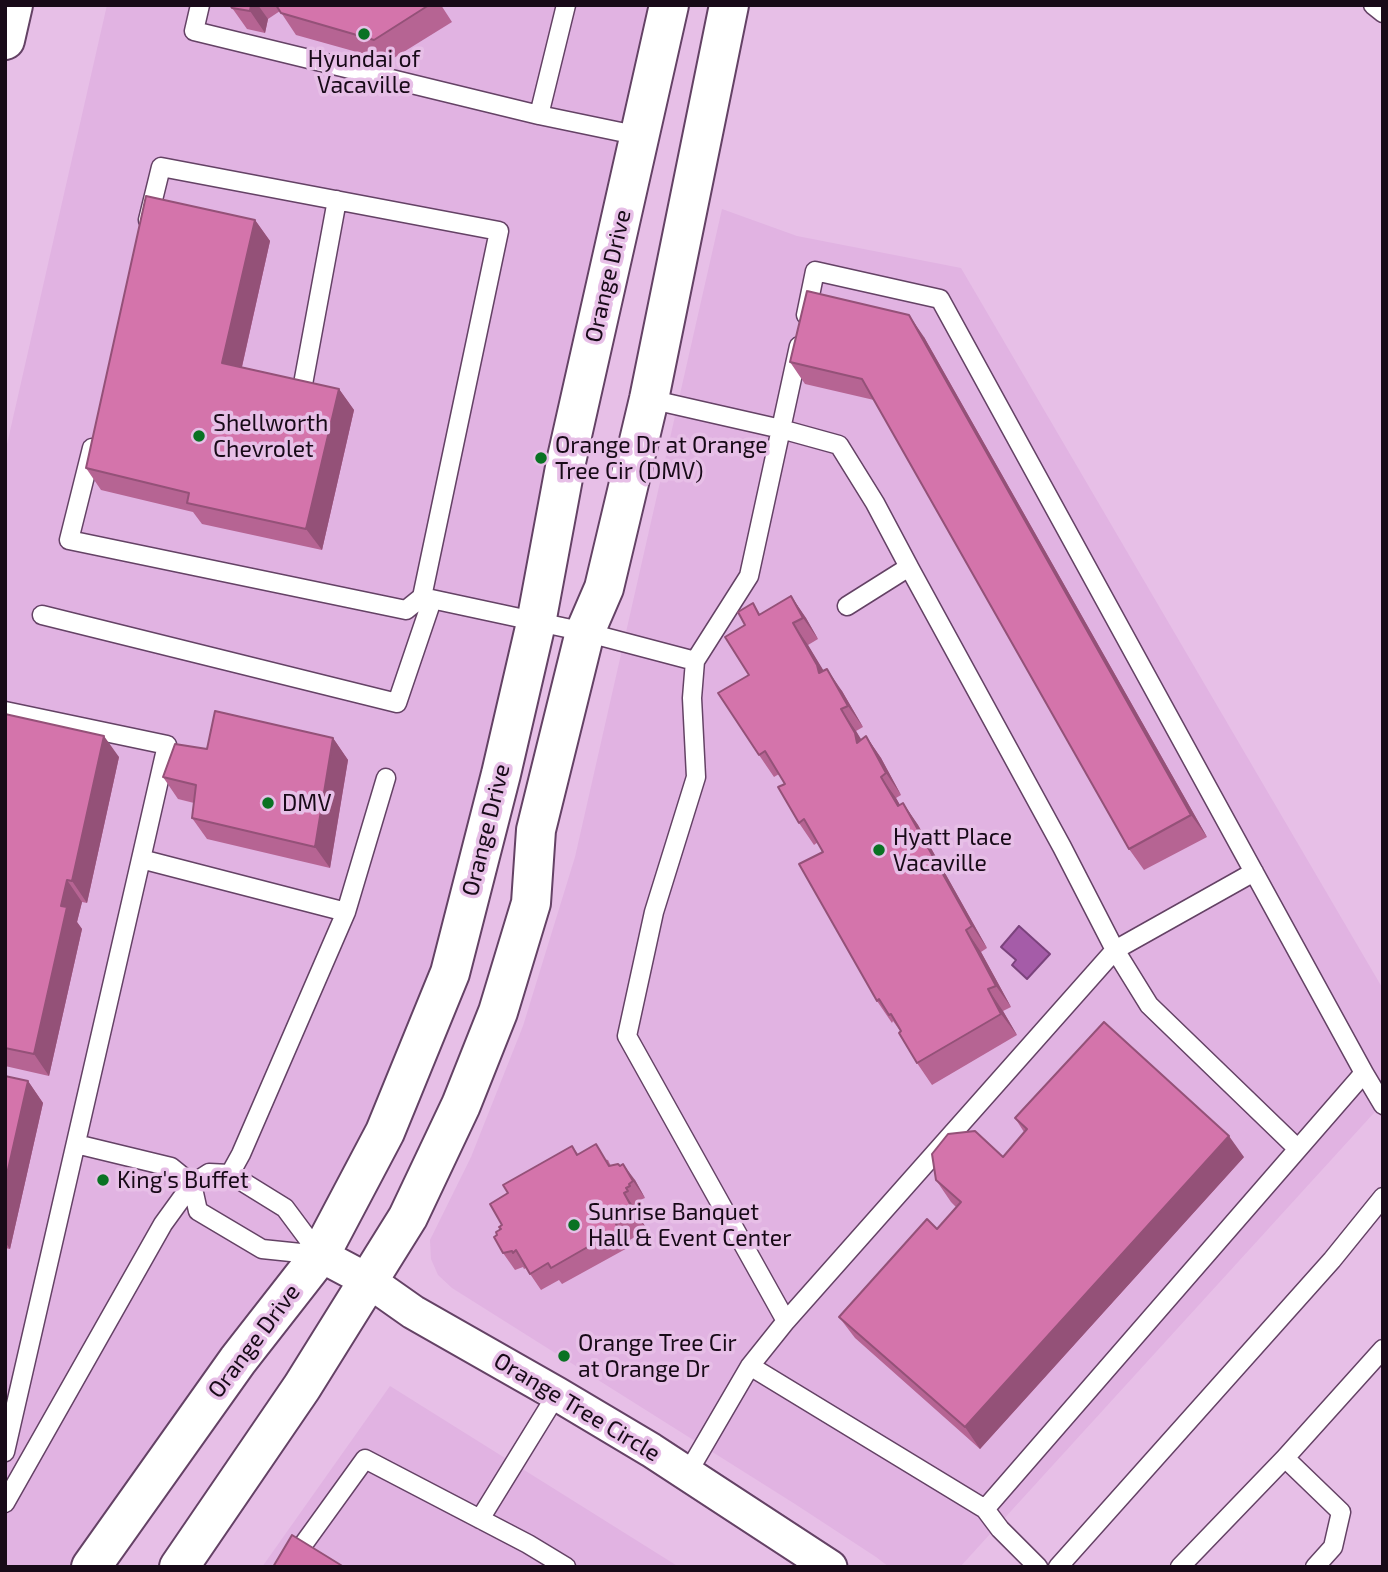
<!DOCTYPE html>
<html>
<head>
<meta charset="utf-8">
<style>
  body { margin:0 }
  #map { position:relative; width:1388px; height:1572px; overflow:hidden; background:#e7bfe7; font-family:"Exo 2",sans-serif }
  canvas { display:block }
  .frame { position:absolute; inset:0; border:7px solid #180a18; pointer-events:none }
</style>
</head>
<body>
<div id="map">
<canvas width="1388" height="1572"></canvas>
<div class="frame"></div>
</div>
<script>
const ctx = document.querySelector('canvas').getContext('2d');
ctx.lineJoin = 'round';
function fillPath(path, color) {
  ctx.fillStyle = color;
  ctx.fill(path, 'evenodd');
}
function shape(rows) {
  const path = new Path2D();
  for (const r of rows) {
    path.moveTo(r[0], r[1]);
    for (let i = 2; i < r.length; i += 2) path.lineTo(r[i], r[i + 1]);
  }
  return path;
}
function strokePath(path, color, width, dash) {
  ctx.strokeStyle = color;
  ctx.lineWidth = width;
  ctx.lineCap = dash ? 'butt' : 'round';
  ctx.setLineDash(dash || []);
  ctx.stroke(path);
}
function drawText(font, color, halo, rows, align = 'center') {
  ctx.font = font + ' "Exo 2",sans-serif';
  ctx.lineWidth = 7;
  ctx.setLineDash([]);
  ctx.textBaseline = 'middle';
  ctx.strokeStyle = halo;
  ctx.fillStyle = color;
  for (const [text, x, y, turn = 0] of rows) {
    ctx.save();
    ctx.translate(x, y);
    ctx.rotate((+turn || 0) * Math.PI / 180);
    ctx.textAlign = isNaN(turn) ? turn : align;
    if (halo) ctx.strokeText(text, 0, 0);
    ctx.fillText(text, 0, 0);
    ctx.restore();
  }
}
const built = shape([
  [107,5,660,5,465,852,441,941,375,1125,317,1235,85,1567,5,1567,5,453],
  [722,209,797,236,961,268,1383,989,1383,1103,960,1567,889,1567,876,1557,795,1504,452,1288,438,1275,431,1259,430,1240,471,1157,523,1026,575,857],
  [390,1386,679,1567,262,1567]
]);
const water = shape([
  [1019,926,1050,954,1027,979,1012,965,1016,960,1001,947,1019,926]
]);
const service = shape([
  [200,5,194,31,539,115,640,136],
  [1373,5,1383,13],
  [539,115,566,5],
  [148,220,161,167,499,231,422,597,585,632,695,661,749,576,799,346],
  [303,384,337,200],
  [649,399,781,429,839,445,875,503,909,567],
  [92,448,69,540,406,610,422,597],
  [847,606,909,567,1062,847,1115,950,1149,1005,1298,1149],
  [42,615,397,703,432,600],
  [695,661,692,698,696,777,654,912,627,1036,786,1321,1115,950,1254,872],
  [5,711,167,745,141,859,346,912,241,1154,230,1174],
  [346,912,386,778],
  [1364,1073,1383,1105],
  [76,1144,171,1167,192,1184,198,1211,262,1249,320,1255],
  [750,1366,985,1509,1364,1073,940,299,815,271,806,315],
  [5,1452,141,859],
  [687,1474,750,1366,786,1321],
  [5,1503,163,1224,192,1184,209,1173,230,1174,285,1208,320,1255],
  [985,1509,1000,1529,1038,1567],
  [480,1519,557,1394],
  [287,1567,365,1459,528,1544,566,1567],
  [1058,1567,1332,1260,1383,1197],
  [1180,1567,1285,1458],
  [1315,1567,1333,1547,1341,1512,1285,1458,1383,1349]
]);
const minor = shape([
  [320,1255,369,1281,413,1312,557,1394,651,1450,830,1567]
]);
const tertiary = shape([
  [91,1567,238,1360,320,1255,385,1132,450,973,501,774,536,623,566,462,669,5],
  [179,1567,302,1387,408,1217,461,1105,498,1012,531,903,536,830,585,632,604,588,649,399,729,5]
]);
const motorway = shape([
  [5,40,13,5]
]);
const wall = shape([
  [230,5,441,5,452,22,389,61,296,35,280,11,268,19,265,33,247,29],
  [255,220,270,241,242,367,339,389,354,410,322,550,202,524,193,512,101,490,86,468],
  [924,337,1207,837,1144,870,1129,849,874,400,805,384,790,362],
  [791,596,806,618,818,639,808,645,823,671,842,691,863,727,856,731,861,740,866,736,881,758,901,795,896,798,900,805,903,803,918,825,987,948,981,952,1011,1007,1003,1011,1017,1035,932,1085,917,1063,901,1032,893,1021,892,1023,877,1001,823,852,818,842,814,845,799,823,785,784,779,774,774,777,759,755,749,675,745,625,753,603,760,614],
  [5,714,119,757,87,903,82,902,77,922,82,929,49,1076,5,1066],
  [333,738,348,760,330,868,207,839,192,818,194,803,178,799,163,777,207,749],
  [5,1076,28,1081,43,1103,10,1249,5,1248],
  [1015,1118,1244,1157,980,1449,855,1338,839,1317,937,1229,956,1207,951,1202,936,1180,1003,1157,1024,1132],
  [572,1146,578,1154,608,1160,611,1166,635,1180,645,1198,640,1200,642,1203,638,1204,639,1207,636,1210,647,1230,628,1241,631,1246,562,1284,559,1280,541,1290,526,1268,524,1269,523,1267,515,1270,503,1253,497,1235,502,1225]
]);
const shadedWall = shape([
  [251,5,258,5,268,19,265,33,250,11],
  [255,220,270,241,238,384,222,363],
  [909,315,924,337,1207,837,1191,815],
  [339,389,354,410,322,550,306,529],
  [791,596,806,618,818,639,803,618],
  [793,623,808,645,833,686,819,673],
  [827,669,842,691,863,727,848,706],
  [841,709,856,731,871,755,857,743],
  [104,736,119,757,87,903,72,881],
  [866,736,881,758,901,795,886,773],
  [333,738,348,760,330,868,315,847],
  [881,777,896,798,913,828,898,806],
  [903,803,918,825,987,948,972,926],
  [67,880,82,902,77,922,82,929,49,1076,34,1054,61,906],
  [966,930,981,952,1011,1007,996,986],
  [988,989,1003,1011,1017,1035,1001,1014],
  [28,1081,43,1103,10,1249,5,1242,5,1183],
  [1229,1136,1244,1157,980,1449,965,1427],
  [623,1164,635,1180,645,1198,633,1181],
  [624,1193,636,1210,647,1230,635,1213]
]);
const building = shape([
  [230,5,251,5,250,11,232,8,230,5],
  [276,5,429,5,374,40,281,13,276,5],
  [146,196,255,220,222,363,339,389,306,529,187,503,189,493,86,468,146,196],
  [807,291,909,315,1191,815,1129,849,862,379,790,362,807,291],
  [791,596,803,618,793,623,817,665,819,673,827,669,848,706,841,709,855,733,857,743,866,736,886,773,881,777,898,806,903,803,972,926,966,930,996,986,988,989,1001,1014,917,1063,899,1033,901,1031,891,1014,889,1015,879,999,877,1001,799,864,823,852,804,819,799,823,778,787,785,784,765,751,759,755,718,693,749,675,725,637,745,625,738,612,753,603,759,615,791,596],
  [215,711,333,738,315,847,192,818,196,785,163,777,175,744,207,749,215,711],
  [5,714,104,736,72,881,67,880,61,906,67,907,34,1054,5,1048,5,714],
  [1104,1022,1229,1136,965,1427,839,1317,927,1219,937,1229,961,1202,936,1180,932,1154,948,1134,975,1131,1003,1157,1027,1129,1015,1118,1104,1022],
  [5,1076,28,1081,5,1183,5,1076],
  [596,1144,609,1166,618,1164,620,1166,623,1164,633,1181,629,1184,630,1186,626,1188,628,1191,624,1193,635,1213,616,1224,619,1229,551,1268,548,1263,530,1274,516,1250,513,1253,512,1251,503,1253,494,1237,497,1235,496,1232,501,1229,499,1227,502,1225,490,1204,508,1193,503,1185,572,1146,577,1155,596,1144],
  [292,1535,344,1567,273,1567,292,1535]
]);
const markers = [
  [364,34,7,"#097223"],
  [199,436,7,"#097223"],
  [541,458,7,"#097223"],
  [268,803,7,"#097223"],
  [879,850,7,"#097223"],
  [103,1180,7,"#097223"],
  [574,1225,7,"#097223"],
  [564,1356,7,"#097223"]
];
const poiNames = [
  ["Hyundai of",364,59,"center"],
  ["Vacaville",364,85,"center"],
  ["Shellworth",213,423],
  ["Chevrolet",213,449],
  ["Orange Dr at Orange",555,445],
  ["Tree Cir (DMV)",555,471],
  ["DMV",282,803],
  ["Hyatt Place",893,837],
  ["Vacaville",893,863],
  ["King's Buffet",117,1180],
  ["Sunrise Banquet",588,1212],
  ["Hall & Event Center",588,1238],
  ["Orange Tree Cir",578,1343],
  ["at Orange Dr",578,1369]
];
const streetNames = [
  ["Orange Drive",608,276,-77],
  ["Orange Drive",486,830,-76],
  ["Orange Drive",254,1341,-53],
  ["Orange Tree Circle",577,1407,31]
];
fillPath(built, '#e1b3e2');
fillPath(water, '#a55ca8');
strokePath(water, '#7b437d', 2);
strokePath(service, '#644265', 21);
strokePath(minor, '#644265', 37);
strokePath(tertiary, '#644265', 42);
strokePath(motorway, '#644265', 42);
strokePath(service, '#fff', 18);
strokePath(minor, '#fff', 33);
strokePath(tertiary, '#fff', 38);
strokePath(motorway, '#fff', 38);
fillPath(wall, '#b66493');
fillPath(shadedWall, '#945178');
fillPath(building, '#d474ab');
strokePath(building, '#945178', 2);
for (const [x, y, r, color] of markers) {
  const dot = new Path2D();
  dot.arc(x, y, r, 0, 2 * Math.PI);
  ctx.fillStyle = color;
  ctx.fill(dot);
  strokePath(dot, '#e7bfe7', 2.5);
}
drawText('23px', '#180a18', '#e7bfe7', poiNames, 'left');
drawText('23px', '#180a18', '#e7bfe7', streetNames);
</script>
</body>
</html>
